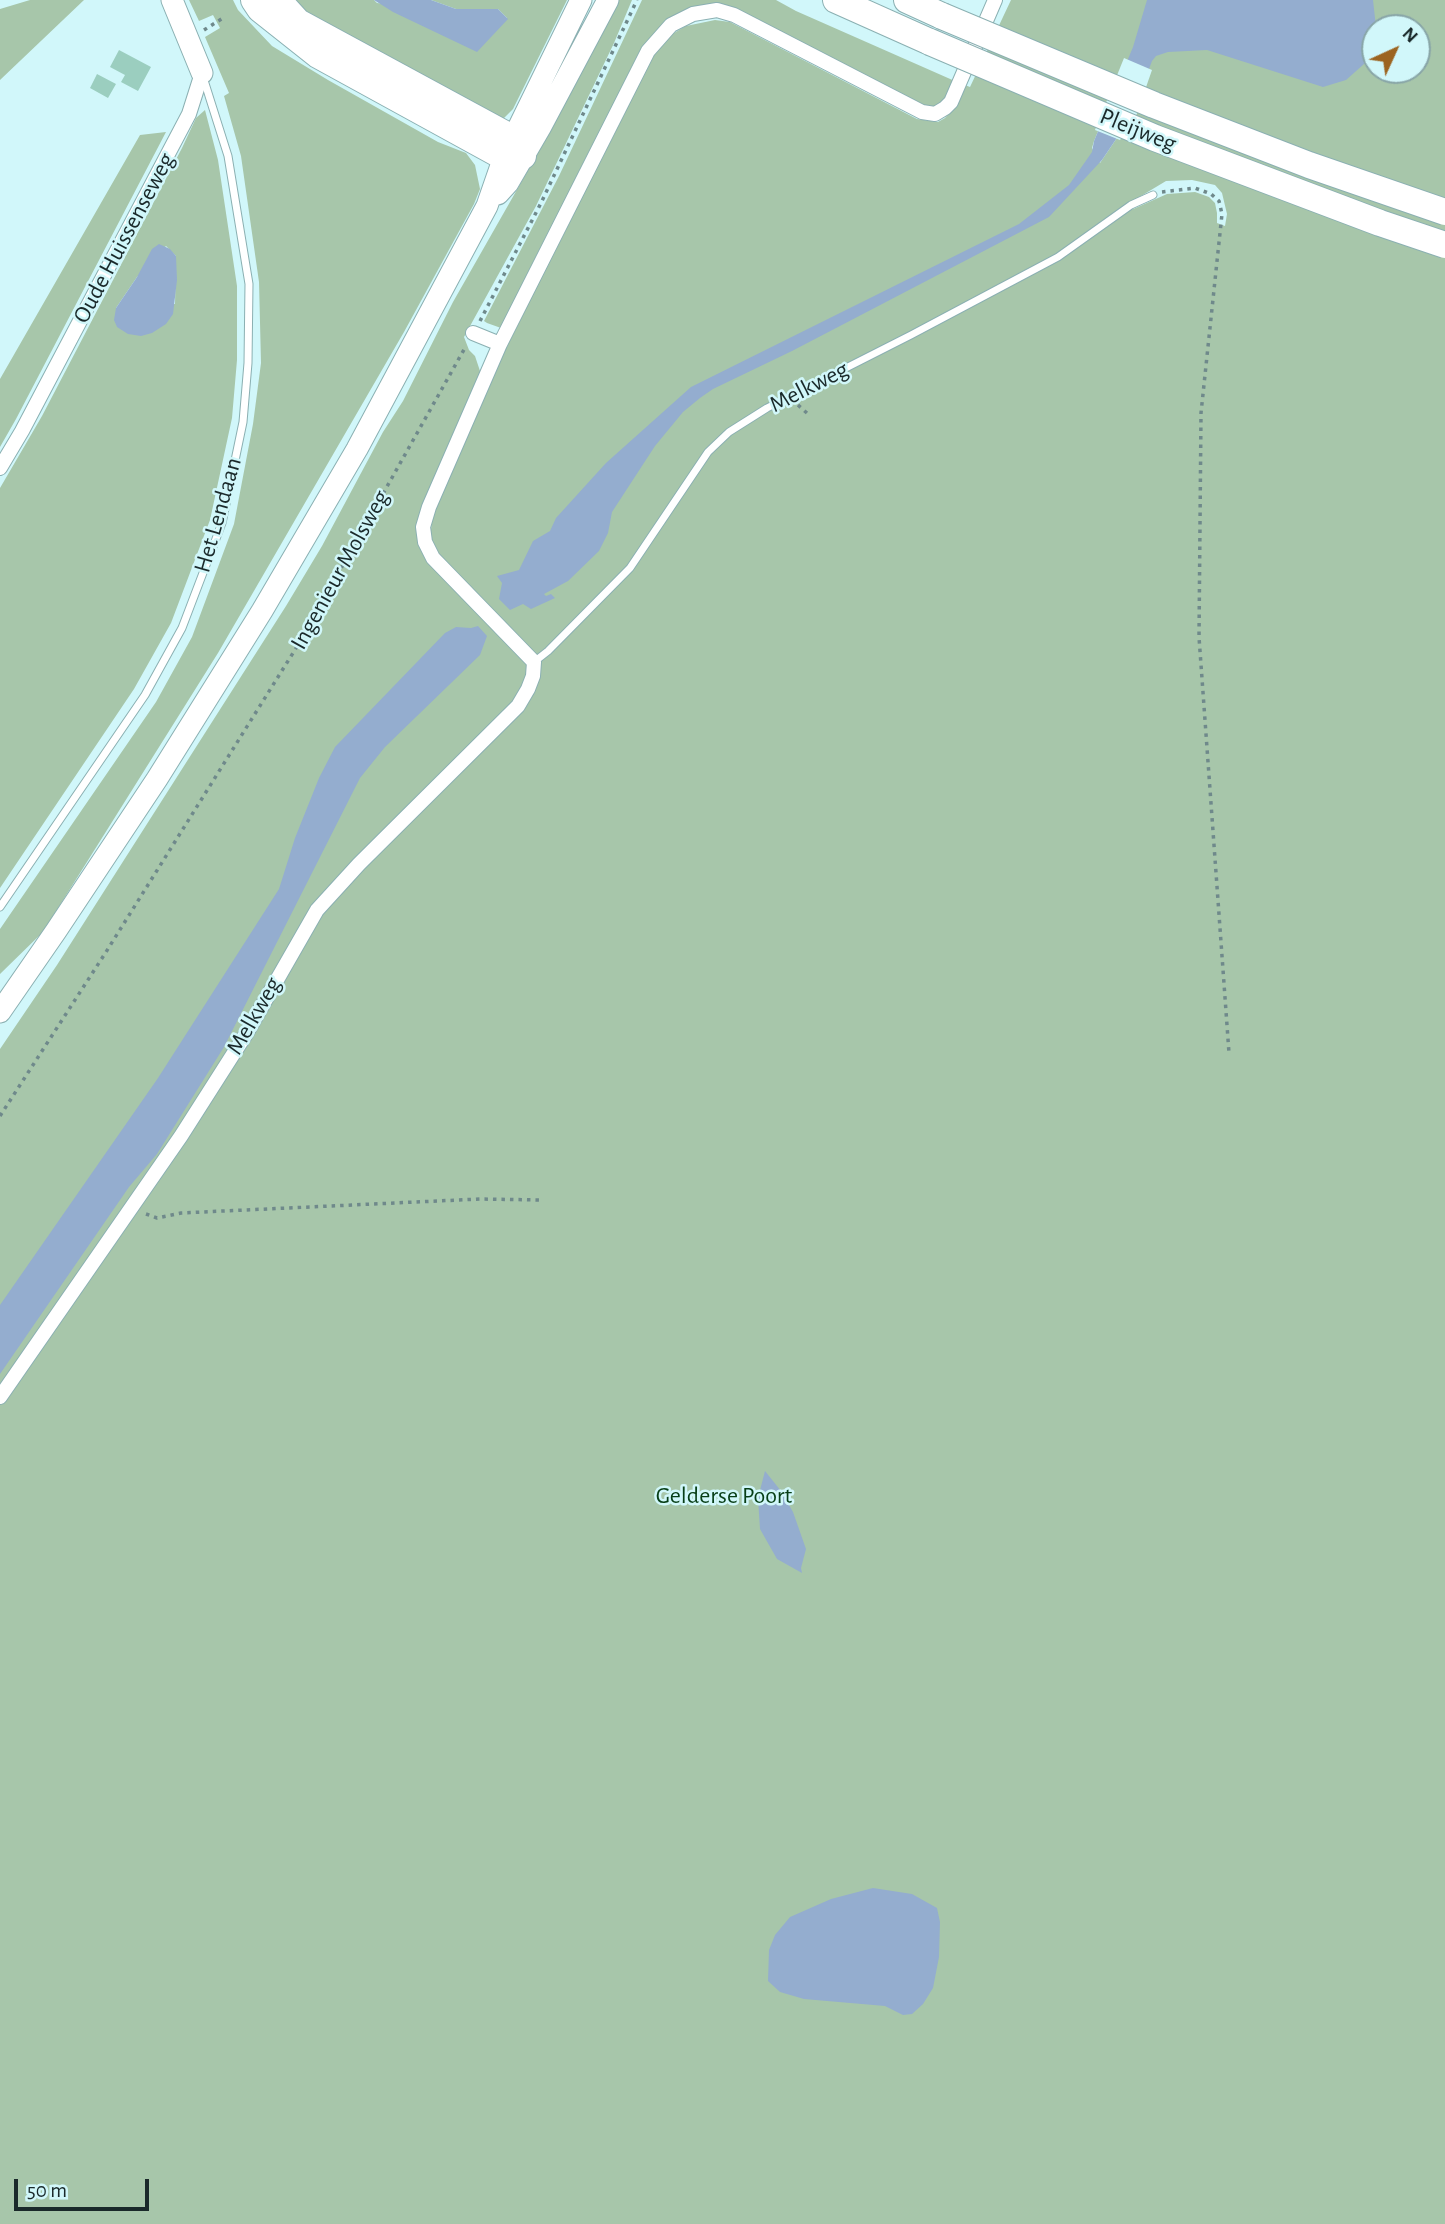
<!DOCTYPE html>
<html>
<head>
<meta charset="utf-8">
<style>
  body { margin:0 }
  #map { position:relative; width:1445px; height:2224px; overflow:hidden; background:#d1f7fa; font-family:"Alegreya Sans",sans-serif }
  canvas { display:block }
  .north { position:absolute; left:1361px; top:14px; width:70px; height:70px; box-sizing:border-box; background:#d1f7fa; border:2px solid #88a5a7; border-radius:50%; rotate:45deg; font-size:19px; font-weight:700; line-height:28px; text-align:center; color:#1a292a }
  .north::after { content:''; display:block; margin:auto; width:24px; height:32px; background:#9c6420; clip-path:polygon(50% 0,100% 100%,50% 72%,0 100%) }
  .scale { position:absolute; left:14px; top:2179px; width:135px; height:32px; box-sizing:border-box; border:4px solid #1a292a; border-top:0; padding-left:9px; font-size:21px; line-height:24px; white-space:nowrap; color:#1a292a; -webkit-text-stroke:5px #d1f7fa; paint-order:stroke }
</style>
</head>
<body>
<div id="map">
<canvas width="1445" height="2224"></canvas>
<div class="north">N</div>
<div class="scale">50 m</div>
</div>
<script>
const ctx = document.querySelector('canvas').getContext('2d');
ctx.lineJoin = 'round';
function fillPath(path, color) {
  ctx.fillStyle = color;
  ctx.fill(path, 'evenodd');
}
function shape(rows) {
  const path = new Path2D();
  for (const r of rows) {
    path.moveTo(r[0], r[1]);
    for (let i = 2; i < r.length; i += 2) path.lineTo(r[i], r[i + 1]);
  }
  return path;
}
function strokePath(path, color, width, dash) {
  ctx.strokeStyle = color;
  ctx.lineWidth = width;
  ctx.lineCap = dash ? 'butt' : 'round';
  ctx.setLineDash(dash || []);
  ctx.stroke(path);
}
function drawText(font, color, halo, rows, align = 'center') {
  ctx.font = font + ' "Alegreya Sans",sans-serif';
  ctx.lineWidth = 5;
  ctx.setLineDash([]);
  ctx.textBaseline = 'middle';
  ctx.strokeStyle = halo;
  ctx.fillStyle = color;
  for (const [text, x, y, turn = 0] of rows) {
    ctx.save();
    ctx.translate(x, y);
    ctx.rotate((+turn || 0) * Math.PI / 180);
    ctx.textAlign = isNaN(turn) ? turn : align;
    if (halo) ctx.strokeText(text, 0, 0);
    ctx.fillText(text, 0, 0);
    ctx.restore();
  }
}
const green = shape([
  [30,0,84,0,0,80,0,9],
  [189,0,233,0,238,10,272,46,328,80,438,142,466,153,475,165,480,189,474,204,404,332,218,653,43,932,0,974,0,929,156,702,192,637,234,524,253,424,261,363,259,282,241,156,224,96,229,93,205,37,220,28,213,15,199,21],
  [289,0,374,0,377,3,507,18,498,9,456,9,431,0,567,0,513,109,504,118,494,121,369,59],
  [616,0,632,0,614,43,536,206,464,337,469,350,475,356,482,377,422,511,419,534,422,547,429,559,446,577,452,570,436,552,430,538,433,511,524,303,647,66,655,52,667,37,686,26,715,20,730,22,917,119,938,122,945,118,956,105,965,85,970,87,1011,0,1445,0,1445,2224,0,2224,0,1049,57,965,286,606,322,546,383,432,403,401,453,302,543,144],
  [1375,28,1417,28,1417,70,1375,70],
  [1127,61,1149,70,1131,117,1100,163,1092,148,1094,141],
  [1192,180,1215,185,1222,193,1227,214,1225,226,1217,223,1217,213,1215,203,1209,197,1195,192,1167,194,1131,210,1126,205,1166,181],
  [642,0,776,0,796,11,957,82,942,105,925,109,729,9,661,27,501,328,487,323,484,321,559,176],
  [205,110,218,160,237,286,237,360,232,418,210,520,171,623,134,689,0,888,0,488,42,416,182,148,196,118],
  [166,246,176,256,175,304,116,308,137,277],
  [166,132,16,419,0,447,0,379,140,135]
]);
const water = shape([
  [374,0,431,0,456,9,498,9,508,19,477,52,393,12],
  [1147,0,1373,0,1376,27,1373,56,1346,80,1323,87,1207,50,1168,52,1156,56,1152,61,1131,117,1102,160,1049,217,792,351,713,389,700,398,683,412,655,446,612,512,608,533,599,551,568,581,544,594,546,596,551,594,555,598,531,609,523,604,510,610,499,599,502,583,497,576,519,570,533,541,550,531,556,518,606,463,691,387,1019,224,1069,185,1092,152,1094,141,1133,47],
  [159,244,170,249,176,256,177,280,173,314,166,324,152,333,141,336,128,334,117,327,114,320,116,308,137,277,152,249],
  [478,626,487,636,480,655,385,747,360,778,224,1047,157,1154,129,1187,0,1374,0,1305,158,1078,279,889,295,838,319,778,335,747,445,633,456,627,471,628],
  [765,1471,781,1491,793,1512,806,1549,801,1568,802,1573,777,1559,760,1529,758,1498],
  [873,1888,912,1894,937,1908,940,1922,939,1957,933,1988,923,2004,912,2014,903,2015,885,2006,804,1999,780,1992,768,1981,769,1950,775,1935,790,1917,831,1899]
]);
const pier = shape([
  [1124,58,1152,70,1135,119,1120,140,1095,130]
]);
const building = shape([
  [119,50,151,67,138,91,121,82,125,75,110,67],
  [97,74,116,84,108,98,90,88]
]);
const path = shape([
  [204,30,223,18],
  [1162,192,1195,188,1211,194,1219,201,1222,214,1201,413,1199,637,1229,1053],
  [480,321,541,203,637,0],
  [798,405,808,414],
  [0,1116,106,952,298,645,466,346],
  [146,1214,157,1218,181,1213,480,1199,542,1200]
]);
const lane = shape([
  [534,662,548,651,630,568,708,452,729,432,767,408,911,335,1058,257,1131,205,1153,195],
  [0,907,145,695,182,628,222,523,243,422,248,363,249,284,228,156,203,77]
]);
const street = shape([
  [473,333,500,344],
  [0,468,22,431,189,114,202,73],
  [0,1397,181,1136,246,1034,317,910,359,864,518,706,528,689,533,676,534,662,433,558,425,542,423,527,429,507,500,344,648,51,671,25,693,14,717,10,734,15,922,112,935,114,945,108,951,102,995,0]
]);
const secondary = shape([
  [172,0,202,73],
  [498,194,508,183,540,128,608,0],
  [0,1012,56,931,157,779,262,611,357,449,487,206,504,157,581,0]
]);
const highway = shape([
  [254,0,260,9,318,55,504,157,523,156,514,139,298,22,278,0],
  [836,0,930,42],
  [907,0,942,16]
]);
const highwayBridge = shape([
  [942,16,1154,105,1309,165,1445,212],
  [930,42,1155,138,1380,223,1445,245]
]);
const streetNames = [
  ["Pleijweg",1138,130,22],
  ["Oude Huissenseweg",124,238,-62],
  ["Melkweg",809,387,-27],
  ["Het Lendaan",218,515,-74],
  ["Ingenieur Molsweg",340,570,-61],
  ["Melkweg",254,1016,-60]
];
const parkNames = [
  ["Gelderse Poort",724,1496]
];
fillPath(green, '#a7c6aa');
fillPath(water, '#94adcf');
fillPath(pier, '#d1f7fa');
fillPath(building, '#9bcebf');
strokePath(lane, '#8bb0b2', 9);
strokePath(street, '#8bb0b2', 16);
strokePath(secondary, '#8bb0b2', 23);
strokePath(highway, '#8bb0b2', 28);
strokePath(path, '#6f898b', 3.5, [3.5, 5]);
strokePath(lane, '#fff', 7);
strokePath(street, '#fff', 14);
strokePath(secondary, '#fff', 21);
strokePath(highway, '#fff', 26);
strokePath(highwayBridge, '#8bb0b2', 28, []);
strokePath(highwayBridge, '#fff', 26);
drawText('24px', '#1a292a', '#d1f7fa', streetNames);
drawText('24px', '#073e16', '#d1f7fa', parkNames);
</script>
</body>
</html>
